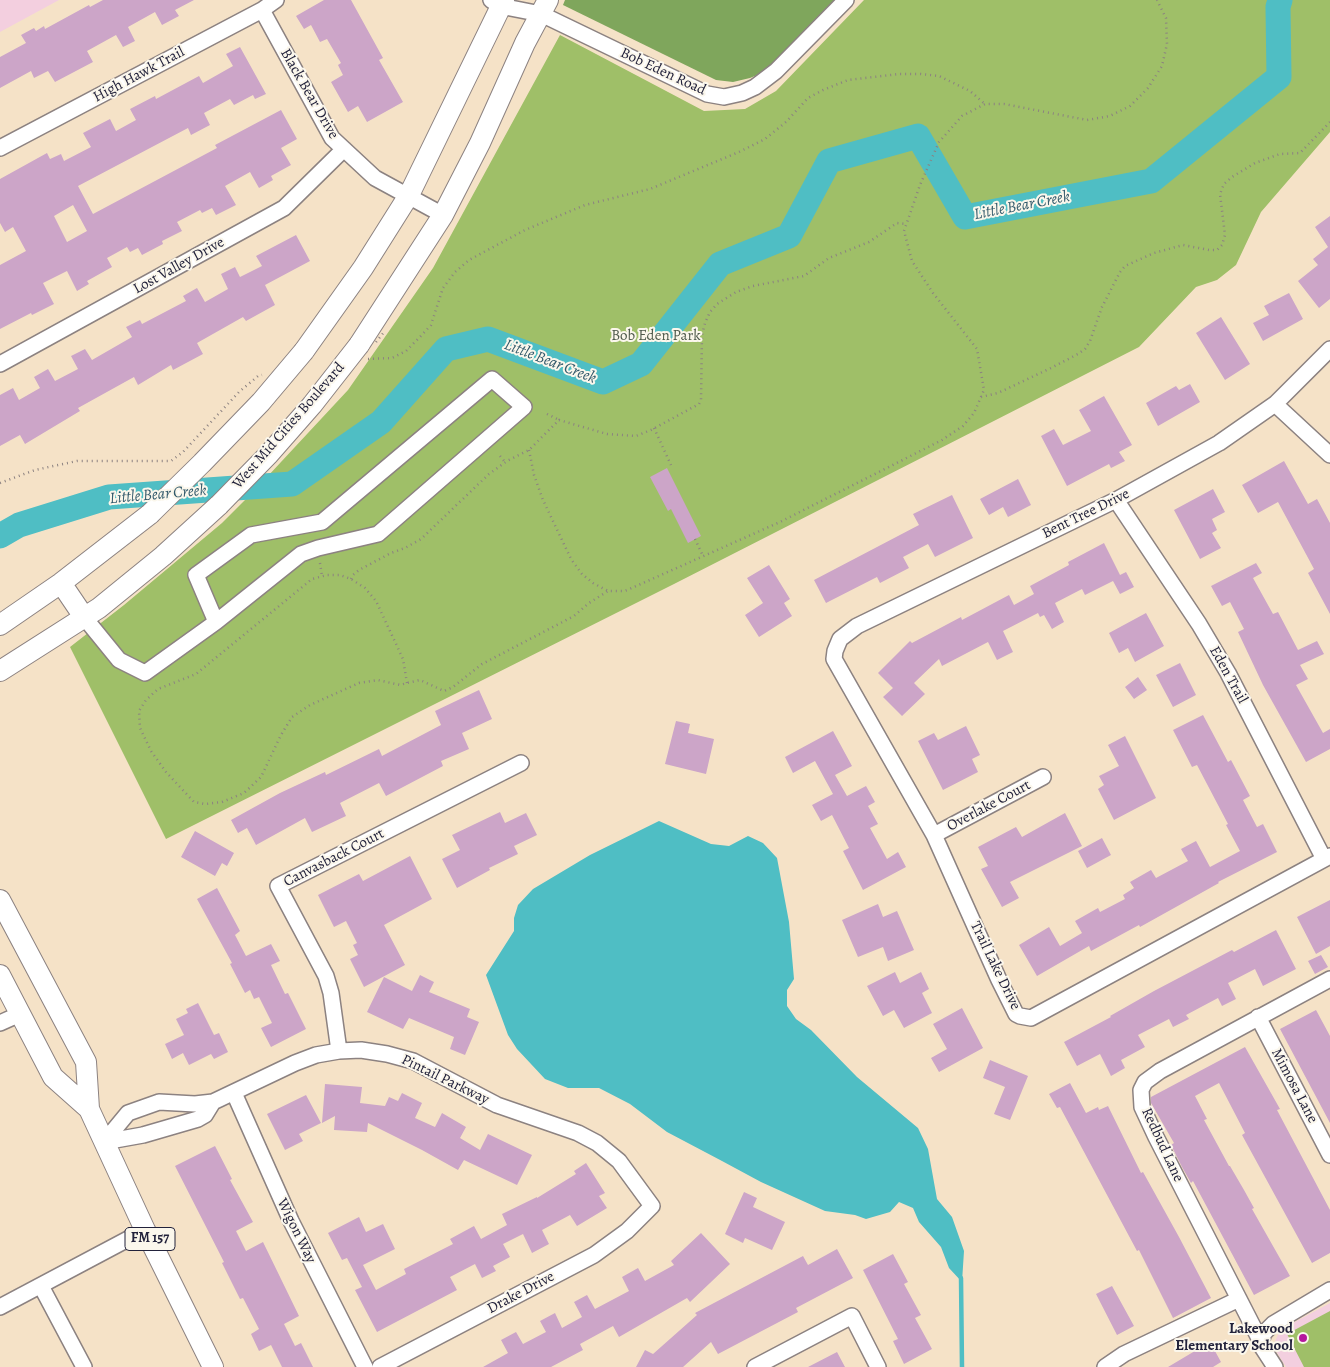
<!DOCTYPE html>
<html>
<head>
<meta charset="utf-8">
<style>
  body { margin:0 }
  canvas { display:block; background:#f5e2c7 }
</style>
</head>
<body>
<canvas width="1330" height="1367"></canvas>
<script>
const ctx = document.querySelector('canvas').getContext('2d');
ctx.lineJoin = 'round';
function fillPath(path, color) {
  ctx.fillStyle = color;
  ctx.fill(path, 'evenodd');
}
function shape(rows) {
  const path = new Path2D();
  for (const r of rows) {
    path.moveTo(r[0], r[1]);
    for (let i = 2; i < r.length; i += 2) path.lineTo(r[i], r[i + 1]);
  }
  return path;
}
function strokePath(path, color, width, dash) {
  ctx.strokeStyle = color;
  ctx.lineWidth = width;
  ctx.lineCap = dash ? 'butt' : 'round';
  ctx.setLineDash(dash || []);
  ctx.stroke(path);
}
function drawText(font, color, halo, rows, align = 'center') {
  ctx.font = font + ' Alegreya,serif';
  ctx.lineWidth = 4;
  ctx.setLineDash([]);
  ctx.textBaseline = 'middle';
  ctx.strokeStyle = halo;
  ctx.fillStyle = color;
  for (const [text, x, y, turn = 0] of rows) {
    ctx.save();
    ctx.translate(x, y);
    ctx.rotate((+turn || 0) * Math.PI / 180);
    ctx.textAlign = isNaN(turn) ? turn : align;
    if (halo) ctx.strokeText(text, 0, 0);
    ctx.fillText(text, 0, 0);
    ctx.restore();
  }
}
const built = shape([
  [0,0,59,0,0,32],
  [1330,1303,1330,1367,1286,1367,1273,1346,1280,1330]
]);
const green = shape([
  [864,0,1330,0,1330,132,1261,212,1236,265,1217,280,1196,287,1139,347,674,584,166,839,70,647,124,605,222,523,254,491,348,390,433,268,560,35,704,111,745,109,776,91],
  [1330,1311,1330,1367,1304,1367,1287,1334]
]);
const forest = shape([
  [565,0,839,0,782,57,762,73,750,78,733,82,716,80,563,5]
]);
const water = shape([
  [659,821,711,844,729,846,748,836,763,843,777,858,789,922,794,979,787,990,787,1006,796,1019,811,1030,857,1077,918,1128,928,1149,937,1199,952,1217,964,1251,962,1282,949,1268,941,1247,919,1222,913,1208,899,1202,890,1212,866,1219,855,1215,825,1211,761,1182,722,1161,667,1132,630,1104,599,1088,568,1088,545,1079,517,1049,508,1035,486,975,514,931,514,918,518,905,533,889,590,855]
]);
const stream = shape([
  [961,1278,962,1367]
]);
const river = shape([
  [0,536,19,525,109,497,292,484,381,422,446,349,488,339,603,382,641,364,720,264,789,236,829,161,918,136,965,217,1151,181,1279,77,1278,7,1280,0]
]);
const building = shape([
  [103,0,194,0,175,10,179,16,162,25,155,12,128,27,135,41,123,47,116,35,87,51,93,62,55,82,48,71,34,78,31,71,0,88,0,57,26,43,21,35,34,28,36,31,44,26,45,29,89,5,90,7],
  [324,0,351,0,383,58,379,60,403,102,367,122,358,106,348,112,331,82,343,75,338,65,341,63,327,39,320,42,311,25,304,29,296,16],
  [240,47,266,94,255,99,253,95,234,105,230,99,204,113,210,125,191,135,188,128,78,186,93,214,217,148,215,145,281,110,297,139,281,148,291,165,271,176,273,180,259,188,250,172,225,186,236,205,216,215,212,208,202,213,200,210,177,222,182,231,162,241,163,244,142,255,138,248,130,252,127,247,107,258,112,267,87,281,89,284,77,291,67,271,43,283,54,304,32,315,31,313,0,329,0,265,26,251,13,227,5,232,0,223,0,179,47,153,50,159,61,154,64,161,91,147,83,133,110,119,116,131,136,120,130,109,155,96,156,99,199,76,203,83,233,66,226,54],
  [73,205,87,231,67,242,54,216],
  [1330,216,1330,299,1319,308,1298,281,1318,265,1313,259,1328,247,1315,227],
  [296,235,310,261,265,285,275,305,246,321,243,317,197,343,203,354,173,370,171,365,138,385,134,377,78,408,80,411,25,444,20,435,0,446,0,395,13,388,19,400,40,388,34,377,48,369,55,381,78,369,71,356,85,349,92,360,132,337,126,327,140,320,142,324,186,301,183,296,197,288,205,302,228,289,221,274,235,267,240,277,262,266,256,256],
  [1289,293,1303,319,1263,341,1253,323,1269,315,1264,306],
  [1221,317,1250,364,1225,380,1196,333],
  [1190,384,1200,402,1158,426,1146,403,1176,386,1179,390],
  [1104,396,1132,445,1119,452,1125,461,1111,468,1109,464,1067,486,1041,436,1054,429,1063,445,1091,431,1079,410],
  [1284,461,1308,504,1317,499,1330,523,1330,614,1308,573,1314,569,1278,502,1258,513,1242,485],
  [667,468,701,536,688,543,671,509,668,511,650,477],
  [1018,479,1031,505,1008,517,1003,507,989,515,980,499],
  [1213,489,1225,512,1212,519,1217,530,1212,533,1221,548,1200,559,1174,510],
  [952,495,973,538,935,557,928,544,903,557,909,568,880,583,877,577,826,603,814,580,919,525,913,514],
  [1104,543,1120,575,1126,572,1134,587,1120,594,1113,581,1085,595,1082,589,1055,603,1064,622,1052,629,1044,615,1040,617,1038,613,1003,631,1013,652,997,660,988,642,942,666,939,659,914,683,925,694,902,716,883,697,893,688,878,673,910,641,912,643,961,617,962,620,1009,595,1014,605,1034,594,1030,586,1069,565,1068,562],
  [1256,563,1262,573,1253,578,1273,614,1278,612,1298,650,1317,641,1324,654,1300,665,1308,679,1296,685,1323,733,1330,729,1330,749,1306,762,1263,685,1238,632,1244,629,1230,602,1222,606,1211,586],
  [769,565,790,599,784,603,792,616,759,637,745,615,763,603,747,578],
  [1146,613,1164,646,1135,662,1128,648,1119,653,1109,633],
  [1180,663,1196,695,1173,707,1156,675],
  [1138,677,1147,690,1134,699,1125,687],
  [479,690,492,719,462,733,469,749,441,761,443,766,386,796,379,783,340,803,346,816,312,832,305,818,256,845,247,828,238,833,231,820,280,793,325,772,326,775,379,749,382,756,441,725,435,711],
  [1203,715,1228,762,1231,760,1250,796,1243,800,1257,827,1263,824,1277,852,1218,882,1219,883,1140,927,1139,925,1091,951,1089,946,1037,976,1019,945,1049,927,1060,946,1082,933,1075,921,1098,908,1100,912,1125,899,1123,895,1134,888,1130,882,1151,870,1156,878,1188,861,1181,849,1196,841,1210,867,1240,851,1226,825,1228,824,1197,765,1192,767,1173,730],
  [676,721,690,724,688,733,714,739,706,774,665,764],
  [966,726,980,755,972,759,978,772,943,790,918,741,934,733,938,740],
  [833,731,852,766,835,775,847,796,866,786,875,802,868,806,878,824,870,828,887,859,898,852,906,867,863,890,843,851,849,848,832,815,821,821,812,805,833,794,815,761,793,773,785,757],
  [1125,736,1156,798,1114,820,1098,789,1104,785,1099,776,1119,766,1108,745],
  [500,812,505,823,526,813,537,835,514,846,518,854,489,868,490,870,457,888,442,859,460,850,452,835],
  [1065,813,1082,846,1010,882,1019,898,1002,907,981,869,988,866,978,847,1016,827,1022,837],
  [195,831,234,853,227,866,222,863,215,876,181,857],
  [1102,838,1111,855,1087,868,1078,851],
  [410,856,432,899,384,925,405,965,364,987,350,959,358,955,353,945,357,943,346,921,334,927,318,895,359,874,363,881],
  [217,888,240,931,235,935,246,956,271,944,280,961,271,965,285,994,288,993,306,1029,271,1047,261,1028,272,1023,259,997,254,999,250,990,245,993,230,964,232,963,197,899],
  [1330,900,1330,946,1316,954,1297,917],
  [878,904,883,917,897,911,914,950,888,961,883,947,858,957,842,920],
  [1276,930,1296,969,1263,986,1255,969,1228,983,1236,999,1222,1006,1218,998,1186,1015,1189,1019,1173,1027,1169,1019,1138,1035,1145,1047,1121,1060,1125,1068,1111,1076,1100,1054,1077,1066,1064,1042,1111,1017,1110,1016,1154,991,1232,950,1234,952],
  [1321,955,1328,967,1315,974,1308,961],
  [895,972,900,983,921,972,929,989,922,993,932,1013,904,1028,894,1010,883,1016,867,986],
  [420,975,434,982,429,992,470,1009,467,1017,479,1022,465,1055,450,1049,454,1037,409,1018,403,1029,367,1012,384,977,412,991],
  [198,1003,214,1035,219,1033,228,1052,214,1059,211,1054,189,1065,183,1053,172,1059,165,1044,184,1035,176,1019,188,1013,186,1009],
  [962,1008,983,1048,939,1072,931,1058,947,1049,933,1024],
  [1316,1010,1330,1036,1330,1123,1280,1029],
  [1245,1047,1280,1109,1277,1110,1330,1210,1330,1253,1312,1263,1242,1135,1245,1133,1219,1083,1195,1096,1207,1119,1204,1120,1229,1166,1230,1166,1244,1190,1254,1208,1252,1209,1290,1276,1254,1295,1193,1181,1191,1183,1182,1167,1171,1145,1174,1143,1151,1103,1151,1097],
  [990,1060,1028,1076,1010,1120,994,1114,1005,1087,983,1078],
  [1070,1083,1086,1113,1098,1107,1099,1110,1108,1106,1141,1173,1143,1172,1179,1237,1211,1298,1173,1318,1139,1250,1137,1251,1060,1107,1057,1108,1049,1094],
  [325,1084,362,1087,360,1103,385,1106,389,1097,398,1101,402,1093,422,1103,415,1118,435,1127,442,1113,466,1127,460,1138,480,1150,488,1134,532,1155,517,1185,464,1160,458,1170,422,1150,368,1123,367,1132,334,1130,335,1116,322,1123],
  [306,1095,321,1123,299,1134,303,1141,285,1150,267,1114],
  [215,1146,232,1179,230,1180,253,1222,236,1231,246,1251,263,1242,299,1316,284,1324,295,1346,301,1343,313,1367,282,1367,271,1345,259,1351,251,1334,259,1329,243,1298,240,1299,222,1263,224,1262,175,1166],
  [586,1163,605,1193,599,1196,607,1208,577,1226,570,1215,542,1230,549,1244,532,1253,523,1234,503,1244,510,1257,493,1266,496,1271,482,1278,475,1264,450,1277,457,1290,377,1332,355,1290,362,1287,347,1258,342,1260,328,1233,359,1217,366,1232,383,1224,395,1249,363,1265,376,1290,406,1274,404,1269,453,1244,450,1239,474,1226,481,1239,507,1225,502,1214,537,1197,537,1198,576,1174,574,1171],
  [744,1192,757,1198,753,1207,785,1222,772,1250,745,1238,743,1243,725,1234],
  [701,1233,730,1264,690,1302,687,1298,619,1337,613,1326,580,1344,583,1350,551,1367,483,1367,508,1353,501,1340,516,1332,523,1344,546,1332,540,1321,555,1313,562,1328,582,1317,574,1302,587,1295,595,1309,629,1291,622,1277,638,1268,645,1281,674,1265,671,1261],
  [837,1249,853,1278,796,1308,798,1312,718,1354,711,1342,683,1367,636,1367,645,1350,653,1354,697,1315,695,1313,803,1256,808,1265],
  [893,1254,908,1282,904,1284,921,1315,915,1318,932,1349,904,1364,893,1341,898,1339,863,1270],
  [1112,1286,1134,1326,1117,1335,1096,1294],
  [1210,1342,1221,1362,1213,1367,1168,1367],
  [837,1352,845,1367,808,1367]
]);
const path = shape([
  [368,359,392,358,406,351,418,339,431,325,443,288,455,272,469,260,525,230,585,205,650,189,739,152,765,139,786,122,808,98,823,90,848,80,899,74,921,74,939,76,970,91,985,104],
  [981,397,998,393,1051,368,1078,354,1085,349,1090,341,1102,307,1120,272,1125,266,1154,253,1183,245,1209,250,1217,250,1222,245,1225,235,1220,194,1224,184,1232,177,1255,163,1280,154,1300,153,1330,122],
  [547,414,559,420],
  [654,428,671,465],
  [529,450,534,475,543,500,571,559,582,574,593,583,608,591,625,591,780,522,942,440,963,426,974,413,984,390,977,349,933,293,912,261,904,231,920,185,939,142,962,116,985,104,1004,104,1087,120,1110,116,1130,106,1148,88,1162,66,1167,44,1166,18,1157,0],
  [500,456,505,462],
  [0,483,35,470,77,461,171,461,183,452,239,392,258,376,262,375],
  [695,539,703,556],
  [320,563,322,576],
  [351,579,353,575,359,570,391,553,405,548,421,539,489,474,507,461,529,450,559,420,607,434,636,436,651,430,699,404,701,400,702,335,705,323,710,312,717,304,736,292,753,286,804,276,829,258,869,242,897,223,907,224],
  [407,683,403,659,376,601,365,588,351,579,340,575,327,575,312,579,196,674,158,689,146,700,139,711,140,728,151,751,166,772,194,802,205,804,222,802,244,793,261,777,281,735,292,717,310,705,359,683,378,680,400,685,407,683,420,680,444,691,453,687,482,664,574,616,589,603,608,591]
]);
const minor = shape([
  [491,0,500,6,541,14,707,94,724,97,742,93,755,87,776,71,846,0],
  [262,10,332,138,375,178,443,215],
  [0,148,262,10,276,0],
  [1330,349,1275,404,1219,443,1116,500,857,626,840,639,835,651,834,659,934,835,999,980,1016,1014,1020,1016,1031,1018,1330,856],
  [0,364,284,208,344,149],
  [1275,404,1330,455],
  [1116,500,1199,624,1228,673,1324,859],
  [84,617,119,660,145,673,216,622,301,554,318,548,378,534,524,407,492,379,322,522,251,535,196,575,216,622],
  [934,835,1043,777],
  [1258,1017,1330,1155],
  [0,1023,20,1014],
  [339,1051,331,993,326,976,278,886,521,763],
  [234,1093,291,1221,365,1367],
  [159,1102,195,1104,213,1102,205,1115,198,1119,143,1135,104,1142,128,1113,159,1102],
  [213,1102,295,1063,316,1055,339,1051,361,1050,387,1054,413,1061,497,1105,578,1133,597,1143,619,1161,652,1206,627,1231,594,1255,380,1367],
  [41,1286,84,1367],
  [0,1307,145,1230],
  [1261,1342,1264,1333,1273,1324,1330,1290],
  [755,1367,852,1316,878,1367],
  [1105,1367,1124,1354,1239,1299],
  [1275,1367,1262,1347,1261,1342,1156,1137,1142,1107,1141,1090,1145,1082,1160,1071,1330,979]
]);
const major = shape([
  [359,345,443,215,480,143,525,43,548,0],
  [304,351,363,268,409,195,504,0],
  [61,583,84,617],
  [0,625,61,583,150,514],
  [0,671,99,608,163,556,219,505],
  [0,900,86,1062,89,1109,145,1230,213,1367],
  [0,975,53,1077,89,1109]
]);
const pathBridge = shape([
  [376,342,384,332]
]);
const majorBridge = shape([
  [219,505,269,454,312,405,359,345],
  [150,514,202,463,261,402,304,351]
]);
const markers = [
  [1303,1338,5,"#b5179e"]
];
const shields = [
  [150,1239,50]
];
const shieldNames = [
  ["FM 157",150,1239]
];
const streetNames = [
  ["Bob Eden Road",663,72,25],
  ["High Hawk Trail",139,75,-28],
  ["Black Bear Drive",309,94,60],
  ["Lost Valley Drive",179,266,-29],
  ["West Mid Cities Boulevard",289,426,-49],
  ["Bent Tree Drive",1086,514,-26],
  ["Eden Trail",1228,675,61],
  ["Overlake Court",989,806,-28],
  ["Canvasback Court",334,858,-27],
  ["Trail Lake Drive",995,966,64],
  ["Pintail Parkway",445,1080,26],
  ["Mimosa Lane",1294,1086,62],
  ["Redbud Lane",1162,1145,65],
  ["Wigon Way",296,1231,64],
  ["Drake Drive",521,1293,-28]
];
const parkNames = [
  ["Bob Eden Park",656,336]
];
const poiNames = [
  ["Lakewood",1293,1329],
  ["Elementary School",1293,1346]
];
const waterNames = [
  ["Little Bear Creek",1022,206,-11],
  ["Little Bear Creek",550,362,21],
  ["Little Bear Creek",158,495,-5]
];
fillPath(built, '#f3cfdf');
fillPath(green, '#9fbf68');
fillPath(forest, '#7fa65c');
fillPath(water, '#4fbec4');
strokePath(stream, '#4fbec4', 4.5);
strokePath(river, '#4fbec4', 25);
fillPath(building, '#cca5c8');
strokePath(minor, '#8c8281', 18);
strokePath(major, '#8c8281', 22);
strokePath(path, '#8c8281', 2.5, [1, 4]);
strokePath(minor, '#fff', 15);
strokePath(major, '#fff', 20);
strokePath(majorBridge, '#8c8281', 22, []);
strokePath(pathBridge, '#8c8281', 2.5, [1, 4]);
strokePath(majorBridge, '#fff', 20);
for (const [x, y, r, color] of markers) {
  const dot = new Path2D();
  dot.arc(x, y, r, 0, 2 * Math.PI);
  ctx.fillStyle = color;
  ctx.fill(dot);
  strokePath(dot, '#fbf7ec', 2);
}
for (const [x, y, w] of shields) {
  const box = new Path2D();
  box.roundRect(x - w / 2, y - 11.5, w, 23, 4);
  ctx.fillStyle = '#fbf7ec';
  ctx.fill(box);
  strokePath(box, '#22223b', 1);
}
drawText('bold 14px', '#22223b', null, shieldNames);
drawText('15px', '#22223b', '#fbf7ec', streetNames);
drawText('15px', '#4e594b', '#fbf7ec', parkNames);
drawText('bold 15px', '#22223b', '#fbf7ec', poiNames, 'right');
drawText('italic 16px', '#32596b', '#fbf7ec', waterNames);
</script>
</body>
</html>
